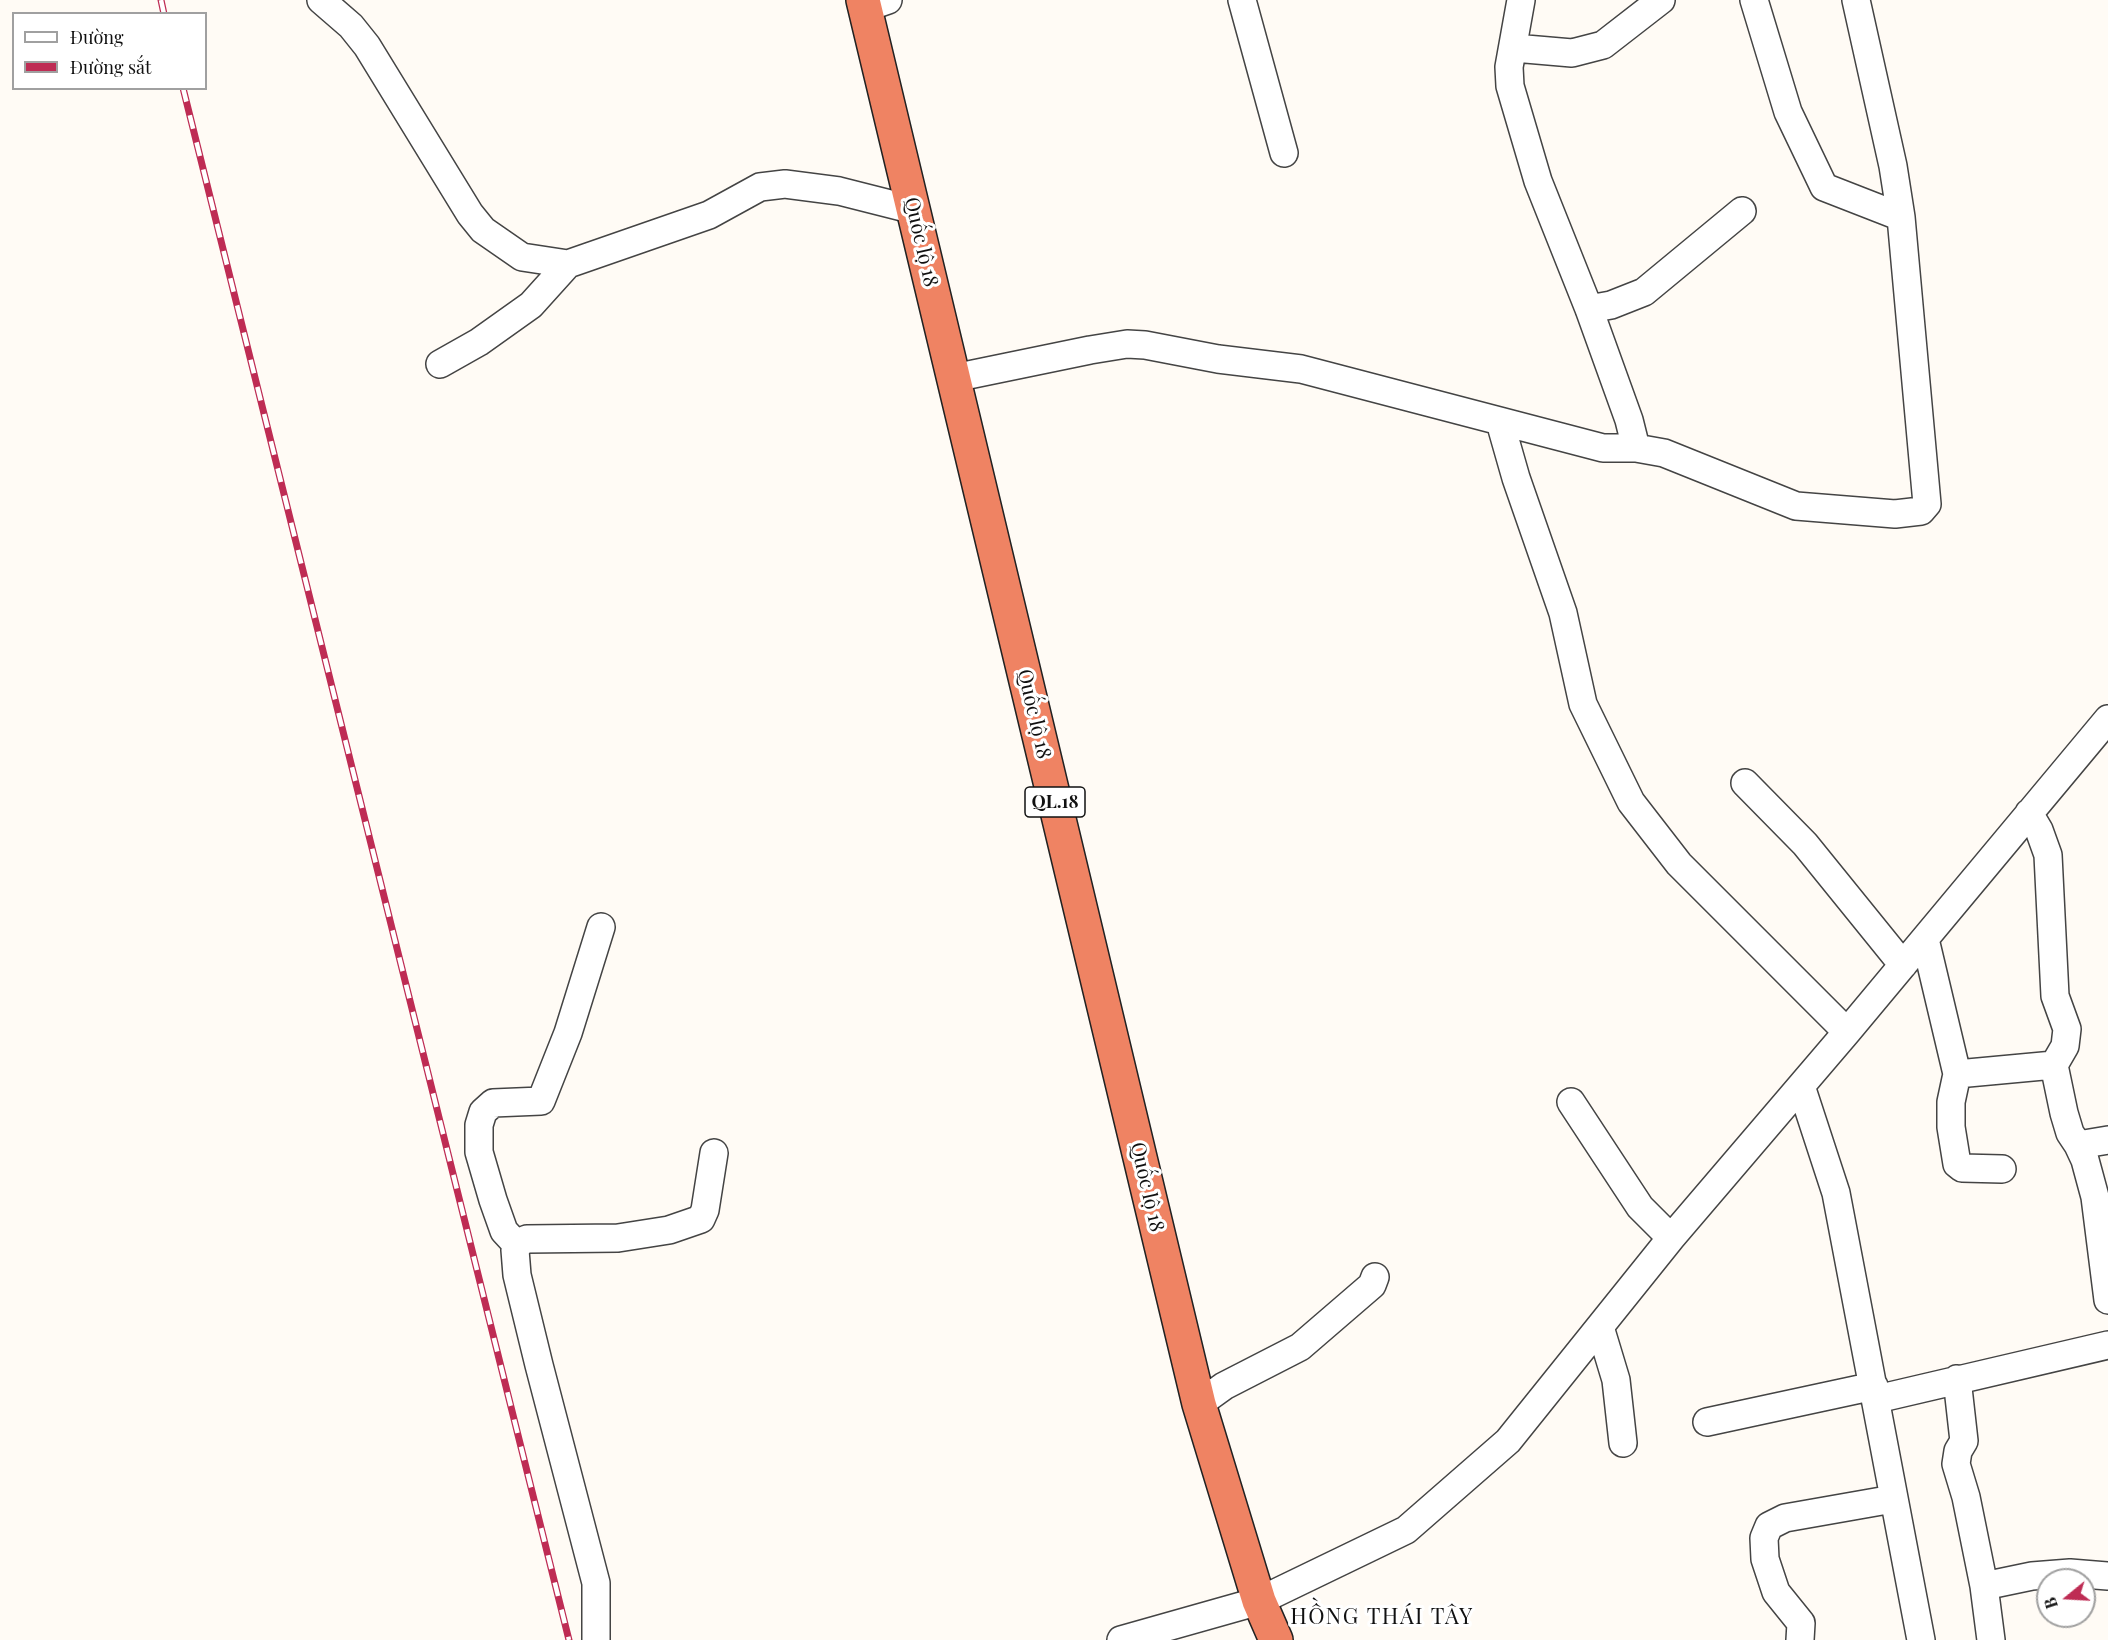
<!DOCTYPE html>
<html>
<head>
<meta charset="utf-8">
<style>
  body { margin:0 }
  #map { position:relative; width:2108px; height:1640px; overflow:hidden; background:#fffbf5; font-family:"Playfair Display",serif }
  canvas { display:block }
  .legend { position:absolute; left:12px; top:12px; width:195px; height:78px; box-sizing:border-box; background:#fff; border:2px solid #a0a0a0; margin:0; padding:8px 10px; list-style:none; font-size:18px; color:#111 }
  .legend li { display:flex; align-items:center; gap:12px; height:30px }
  .legend b { width:30px; border:2px solid #a0a0a0 }
  .north { position:absolute; left:2036px; top:1568px; width:60px; height:60px; box-sizing:border-box; background:#fff; border:2px solid #a0a0a0; border-radius:50%; rotate:252deg; font-size:16px; font-weight:700; line-height:24px; text-align:center; color:#111 }
  .north::after { content:''; display:block; margin:auto; width:21px; height:27px; background:#be2c54; clip-path:polygon(50% 0,100% 100%,50% 72%,0 100%) }
</style>
</head>
<body>
<div id="map">
<canvas width="2108" height="1640"></canvas>
<ul class="legend">
<li><b style="height:8px;background:#fff"></b>Đường</li>
<li><b style="height:8px;background:#be2c54"></b>Đường sắt</li>
</ul>
<div class="north">B</div>
</div>
<script>
const ctx = document.querySelector('canvas').getContext('2d');
ctx.lineJoin = 'round';
function shape(rows) {
  const path = new Path2D();
  for (const r of rows) {
    path.moveTo(r[0], r[1]);
    for (let i = 2; i < r.length; i += 2) path.lineTo(r[i], r[i + 1]);
  }
  return path;
}
function strokePath(path, color, width, dash) {
  ctx.strokeStyle = color;
  ctx.lineWidth = width;
  ctx.lineCap = dash ? 'butt' : 'round';
  ctx.setLineDash(dash || []);
  ctx.stroke(path);
}
function drawText(font, color, halo, rows, align = 'center') {
  ctx.font = font + ' "Playfair Display",serif';
  ctx.lineWidth = 6;
  ctx.setLineDash([]);
  ctx.textBaseline = 'middle';
  ctx.strokeStyle = halo;
  ctx.fillStyle = color;
  for (const [text, x, y, turn = 0] of rows) {
    ctx.save();
    ctx.translate(x, y);
    ctx.rotate((+turn || 0) * Math.PI / 180);
    ctx.textAlign = isNaN(turn) ? turn : align;
    if (halo) ctx.strokeText(text, 0, 0);
    ctx.fillText(text, 0, 0);
    ctx.restore();
  }
}
const minor = shape([
  [321,0,351,26,367,46,470,214,483,230,522,257,568,264,709,215,760,187,785,184,839,191,914,210],
  [1242,0,1284,153],
  [1521,0,1509,67,1510,86,1538,181,1589,309,1629,420,1636,448],
  [1754,0,1788,112,1824,187,1901,217],
  [865,8,888,0],
  [1514,48,1572,53,1603,45,1661,0],
  [1589,309,1611,305,1644,292,1742,211],
  [440,364,479,342,531,305,568,264],
  [954,378,1090,350,1127,344,1145,345,1218,359,1301,369,1603,448,1636,448,1664,453,1796,506,1895,514,1921,511,1927,504,1901,217,1893,166,1856,0],
  [1500,422,1516,478,1563,613,1583,704,1631,802,1679,864,1847,1032],
  [1745,783,1805,844,1903,965],
  [2029,813,2039,830,2048,855,2055,996,2067,1029,2065,1046,2054,1065,2064,1113,2070,1133,2078,1145,2108,1140],
  [1925,939,1957,1074,1951,1102,1951,1127,1957,1164,1962,1168,2002,1169],
  [1957,1074,2054,1065],
  [1801,1086,1836,1193,1921,1640],
  [1571,1102,1640,1207,1671,1238],
  [2078,1145,2085,1160,2095,1197,2108,1300],
  [517,1245,504,1231,493,1200,479,1152,479,1125,483,1112,493,1103,541,1101,568,1033,601,927],
  [1600,1327,1616,1380,1623,1443],
  [1957,1379,1964,1441,1958,1451,1956,1464,1966,1497,1984,1586,1991,1640],
  [1877,1399,2108,1345],
  [1199,1404,1224,1386,1300,1347,1372,1285,1375,1277],
  [1707,1422,1874,1386],
  [1984,1586,2032,1576,2070,1573,2108,1576],
  [596,1640,596,1583,539,1365,517,1275,515,1250,520,1242,527,1239,618,1238,669,1230,701,1219,705,1210,714,1153],
  [1121,1640,1259,1601,1406,1530,1508,1441,1671,1238,1847,1032,2108,719],
  [1800,1640,1801,1623,1776,1592,1765,1559,1764,1538,1769,1526,1785,1518,1893,1499]
]);
const highway = shape([
  [863,0,1199,1404,1259,1601,1276,1640]
]);
const rail = shape([
  [161,0,164,14],
  [183,88,569,1640]
]);
const shields = [
  [1055,802,60]
];
const shieldNames = [
  ["QL.18",1055,802]
];
const streetNames = [
  ["Quốc lộ 18",921,242,77],
  ["Quốc lộ 18",1034,714,77],
  ["Quốc lộ 18",1147,1187,77]
];
const quarterNames = [
  ["HỒNG THÁI TÂY",1382,1617]
];
strokePath(minor, '#444', 30);
strokePath(highway, '#222', 36);
strokePath(minor, '#fff', 27);
strokePath(highway, '#ef8363', 33);
strokePath(rail, '#be2c54', 7);
strokePath(rail, '#fff', 4.5, [14]);
for (const [x, y, w] of shields) {
  const box = new Path2D();
  box.roundRect(x - w / 2, y - 15, w, 30, 4.5);
  ctx.fillStyle = '#fff';
  ctx.fill(box);
  strokePath(box, '#111', 1.5);
}
drawText('bold 18px', '#111', null, shieldNames);
drawText('20px', '#111', '#fff', streetNames);
ctx.letterSpacing = '1.5px';
drawText('22px', '#111', '#fff', quarterNames);
ctx.letterSpacing = '0px';
</script>
</body>
</html>
